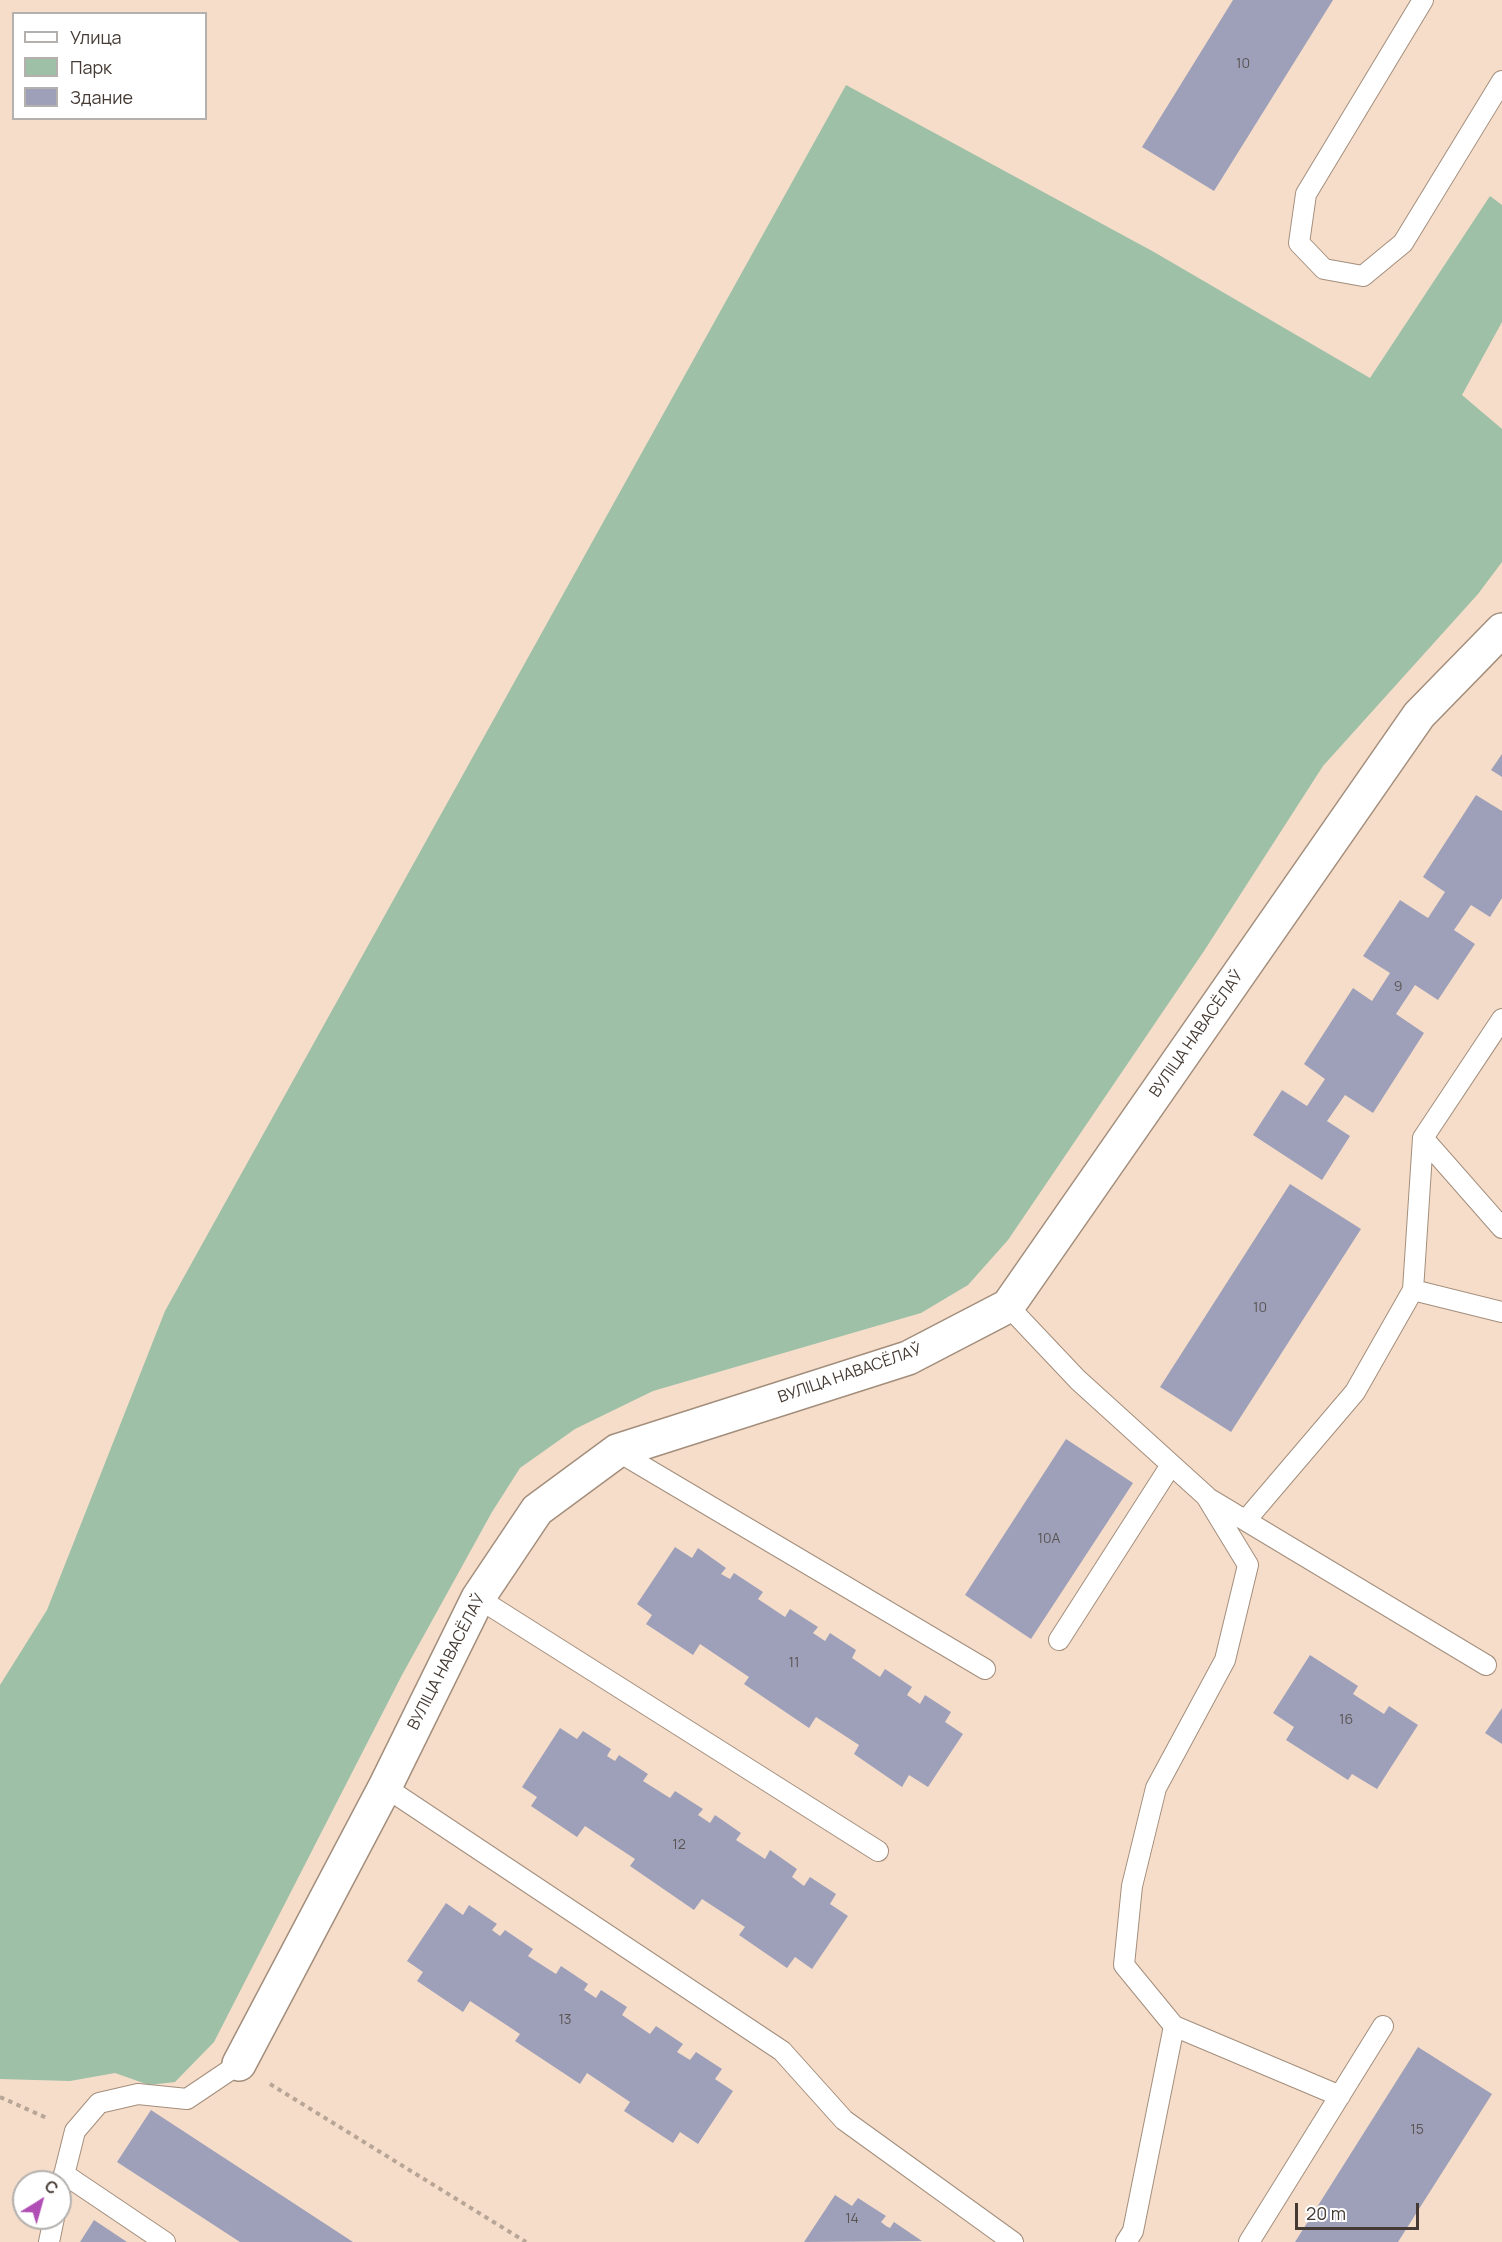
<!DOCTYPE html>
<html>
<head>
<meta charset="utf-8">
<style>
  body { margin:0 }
  #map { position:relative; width:1502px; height:2242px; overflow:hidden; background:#f5ddca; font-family:Manrope,sans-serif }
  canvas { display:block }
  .legend { position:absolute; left:12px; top:12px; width:195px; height:108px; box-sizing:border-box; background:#fff; border:2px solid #b4b0ad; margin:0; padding:8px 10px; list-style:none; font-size:18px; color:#443a33 }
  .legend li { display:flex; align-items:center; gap:12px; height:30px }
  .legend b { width:30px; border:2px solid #b4b0ad }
  .north { position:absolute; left:12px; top:2170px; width:60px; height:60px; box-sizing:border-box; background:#fff; border:2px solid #b4b0ad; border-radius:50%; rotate:37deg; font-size:16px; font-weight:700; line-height:24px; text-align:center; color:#443a33 }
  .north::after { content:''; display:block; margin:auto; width:21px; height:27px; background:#b04eb5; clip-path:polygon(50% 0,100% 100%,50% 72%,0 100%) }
  .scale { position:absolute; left:1295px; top:2203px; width:124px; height:27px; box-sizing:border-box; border:3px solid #443a33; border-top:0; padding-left:8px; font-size:18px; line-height:21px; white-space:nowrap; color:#443a33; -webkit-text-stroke:4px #fff; paint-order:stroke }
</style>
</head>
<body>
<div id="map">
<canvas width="1502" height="2242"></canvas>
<ul class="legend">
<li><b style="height:8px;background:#fff"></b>Улица</li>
<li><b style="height:16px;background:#9dc0a7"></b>Парк</li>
<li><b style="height:16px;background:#9ea0b9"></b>Здание</li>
</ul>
<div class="north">С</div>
<div class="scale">20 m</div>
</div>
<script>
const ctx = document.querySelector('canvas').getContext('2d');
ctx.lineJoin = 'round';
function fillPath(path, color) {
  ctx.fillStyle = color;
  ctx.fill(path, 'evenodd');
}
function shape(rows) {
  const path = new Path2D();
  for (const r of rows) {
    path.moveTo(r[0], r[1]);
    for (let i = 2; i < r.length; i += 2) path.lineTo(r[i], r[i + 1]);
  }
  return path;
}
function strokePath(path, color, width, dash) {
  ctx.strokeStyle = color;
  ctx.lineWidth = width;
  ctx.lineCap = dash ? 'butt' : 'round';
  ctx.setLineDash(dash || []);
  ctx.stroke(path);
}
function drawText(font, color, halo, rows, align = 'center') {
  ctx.font = font + ' Manrope,sans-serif';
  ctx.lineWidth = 4.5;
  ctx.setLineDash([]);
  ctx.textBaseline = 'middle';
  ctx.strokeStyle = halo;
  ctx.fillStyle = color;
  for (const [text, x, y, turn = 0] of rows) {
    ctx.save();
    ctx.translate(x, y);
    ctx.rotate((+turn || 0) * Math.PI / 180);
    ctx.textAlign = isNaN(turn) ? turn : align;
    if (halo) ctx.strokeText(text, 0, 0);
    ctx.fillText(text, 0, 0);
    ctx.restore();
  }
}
const green = shape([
  [846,85,1154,252,1370,378,1490,196,1502,205,1502,322,1462,395,1502,429,1502,562,1478,594,1323,766,1204,951,1008,1240,968,1285,921,1313,653,1391,575,1429,520,1468,492,1512,402,1675,214,2042,175,2082,149,2085,115,2073,70,2081,0,2079,0,1685,47,1610,165,1311]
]);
const building = shape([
  [1233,0,1333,0,1214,191,1142,147],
  [1502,754,1502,777,1491,770],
  [1476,795,1502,811,1502,898,1490,917,1471,905,1454,930,1475,944,1438,1000,1415,985,1396,1014,1424,1033,1373,1113,1345,1095,1327,1121,1350,1136,1322,1180,1253,1135,1282,1090,1307,1106,1325,1079,1304,1064,1353,988,1372,1001,1390,973,1363,956,1400,900,1428,918,1445,892,1423,877],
  [1290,1184,1361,1229,1231,1432,1160,1387],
  [1066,1439,1133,1483,1031,1639,965,1595],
  [675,1547,692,1558,698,1548,726,1568,721,1574,730,1579,734,1573,763,1592,758,1599,785,1617,790,1609,818,1627,813,1633,825,1641,830,1633,856,1650,852,1658,880,1677,885,1669,912,1687,907,1695,920,1704,925,1695,951,1712,945,1722,963,1734,928,1787,909,1775,902,1787,854,1754,859,1745,816,1717,809,1728,744,1684,749,1677,700,1644,693,1655,646,1624,652,1615,637,1604],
  [1310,1655,1358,1686,1353,1694,1384,1714,1389,1706,1418,1725,1377,1789,1352,1774,1348,1780,1286,1740,1294,1727,1273,1713],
  [1502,1708,1502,1744,1485,1733],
  [560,1728,577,1739,583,1731,611,1749,607,1756,615,1761,619,1755,648,1774,643,1781,670,1798,675,1791,703,1809,698,1815,710,1823,715,1815,741,1833,736,1840,765,1859,770,1850,797,1869,792,1877,804,1886,810,1877,836,1894,830,1904,848,1916,812,1969,795,1957,787,1968,739,1935,745,1927,702,1899,694,1910,630,1866,635,1859,585,1826,577,1837,531,1806,537,1797,522,1787],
  [446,1903,463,1915,469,1905,497,1924,492,1930,500,1936,505,1930,533,1949,528,1956,556,1974,561,1966,588,1984,584,1990,596,1998,601,1990,627,2007,622,2015,650,2034,656,2026,683,2044,677,2052,690,2060,696,2052,722,2069,715,2079,733,2091,698,2144,680,2132,673,2143,624,2111,630,2102,587,2073,580,2084,515,2041,520,2034,470,2001,463,2012,417,1981,423,1972,407,1961],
  [1418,2047,1492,2094,1398,2242,1295,2242],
  [151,2110,353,2242,240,2242,117,2162],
  [835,2195,852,2206,858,2198,886,2216,881,2222,886,2226,890,2228,894,2222,922,2241,804,2242],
  [94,2220,127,2242,80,2242]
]);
const path = shape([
  [270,2084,526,2242],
  [0,2097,49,2119]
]);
const service = shape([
  [1423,0,1306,194,1299,243,1324,269,1363,276,1403,243,1502,81],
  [1423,1138,1502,1228],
  [1413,1290,1502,1312],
  [1008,1306,1078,1380,1206,1496,1248,1565,1225,1660,1156,1788,1132,1886,1124,1965,1174,2026,1340,2096],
  [617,1451,985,1669],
  [1208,1498,1486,1665],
  [1246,1520,1355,1392,1413,1290,1423,1138,1502,1019],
  [478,1598,878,1851],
  [1059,1640,1171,1465],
  [385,1787,782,2051,844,2120,1013,2242],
  [64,2174,165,2242],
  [60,2191,75,2131,99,2103,138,2094,187,2099,239,2064],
  [49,2242,54,2218],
  [1126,2242,1133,2231,1174,2026],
  [1249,2242,1383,2026]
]);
const minor = shape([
  [239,2064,385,1787,478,1598,537,1510,617,1451,908,1358,1008,1306,1419,715,1502,630]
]);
const numberNames = [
  ["10",1243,64],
  ["9",1398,987],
  ["10",1260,1308],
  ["10А",1049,1539],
  ["11",794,1663],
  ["16",1346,1720],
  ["12",679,1845],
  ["13",565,2020],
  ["15",1417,2130],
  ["14",852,2219]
];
const streetNames = [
  ["ВУЛІЦА НАВАСЁЛАЎ",1197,1034,-55],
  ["ВУЛІЦА НАВАСЁЛАЎ",850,1374,-19],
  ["ВУЛІЦА НАВАСЁЛАЎ",447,1662,-63]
];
fillPath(green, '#9dc0a7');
fillPath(building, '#9ea0b9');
strokePath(service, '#a38e7c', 22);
strokePath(minor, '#a38e7c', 36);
strokePath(path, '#b8a596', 4, [4.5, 4.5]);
strokePath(service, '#fff', 20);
strokePath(minor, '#fff', 33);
drawText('14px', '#5a5454', null, numberNames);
drawText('16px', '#443a33', '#fff', streetNames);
</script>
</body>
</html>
